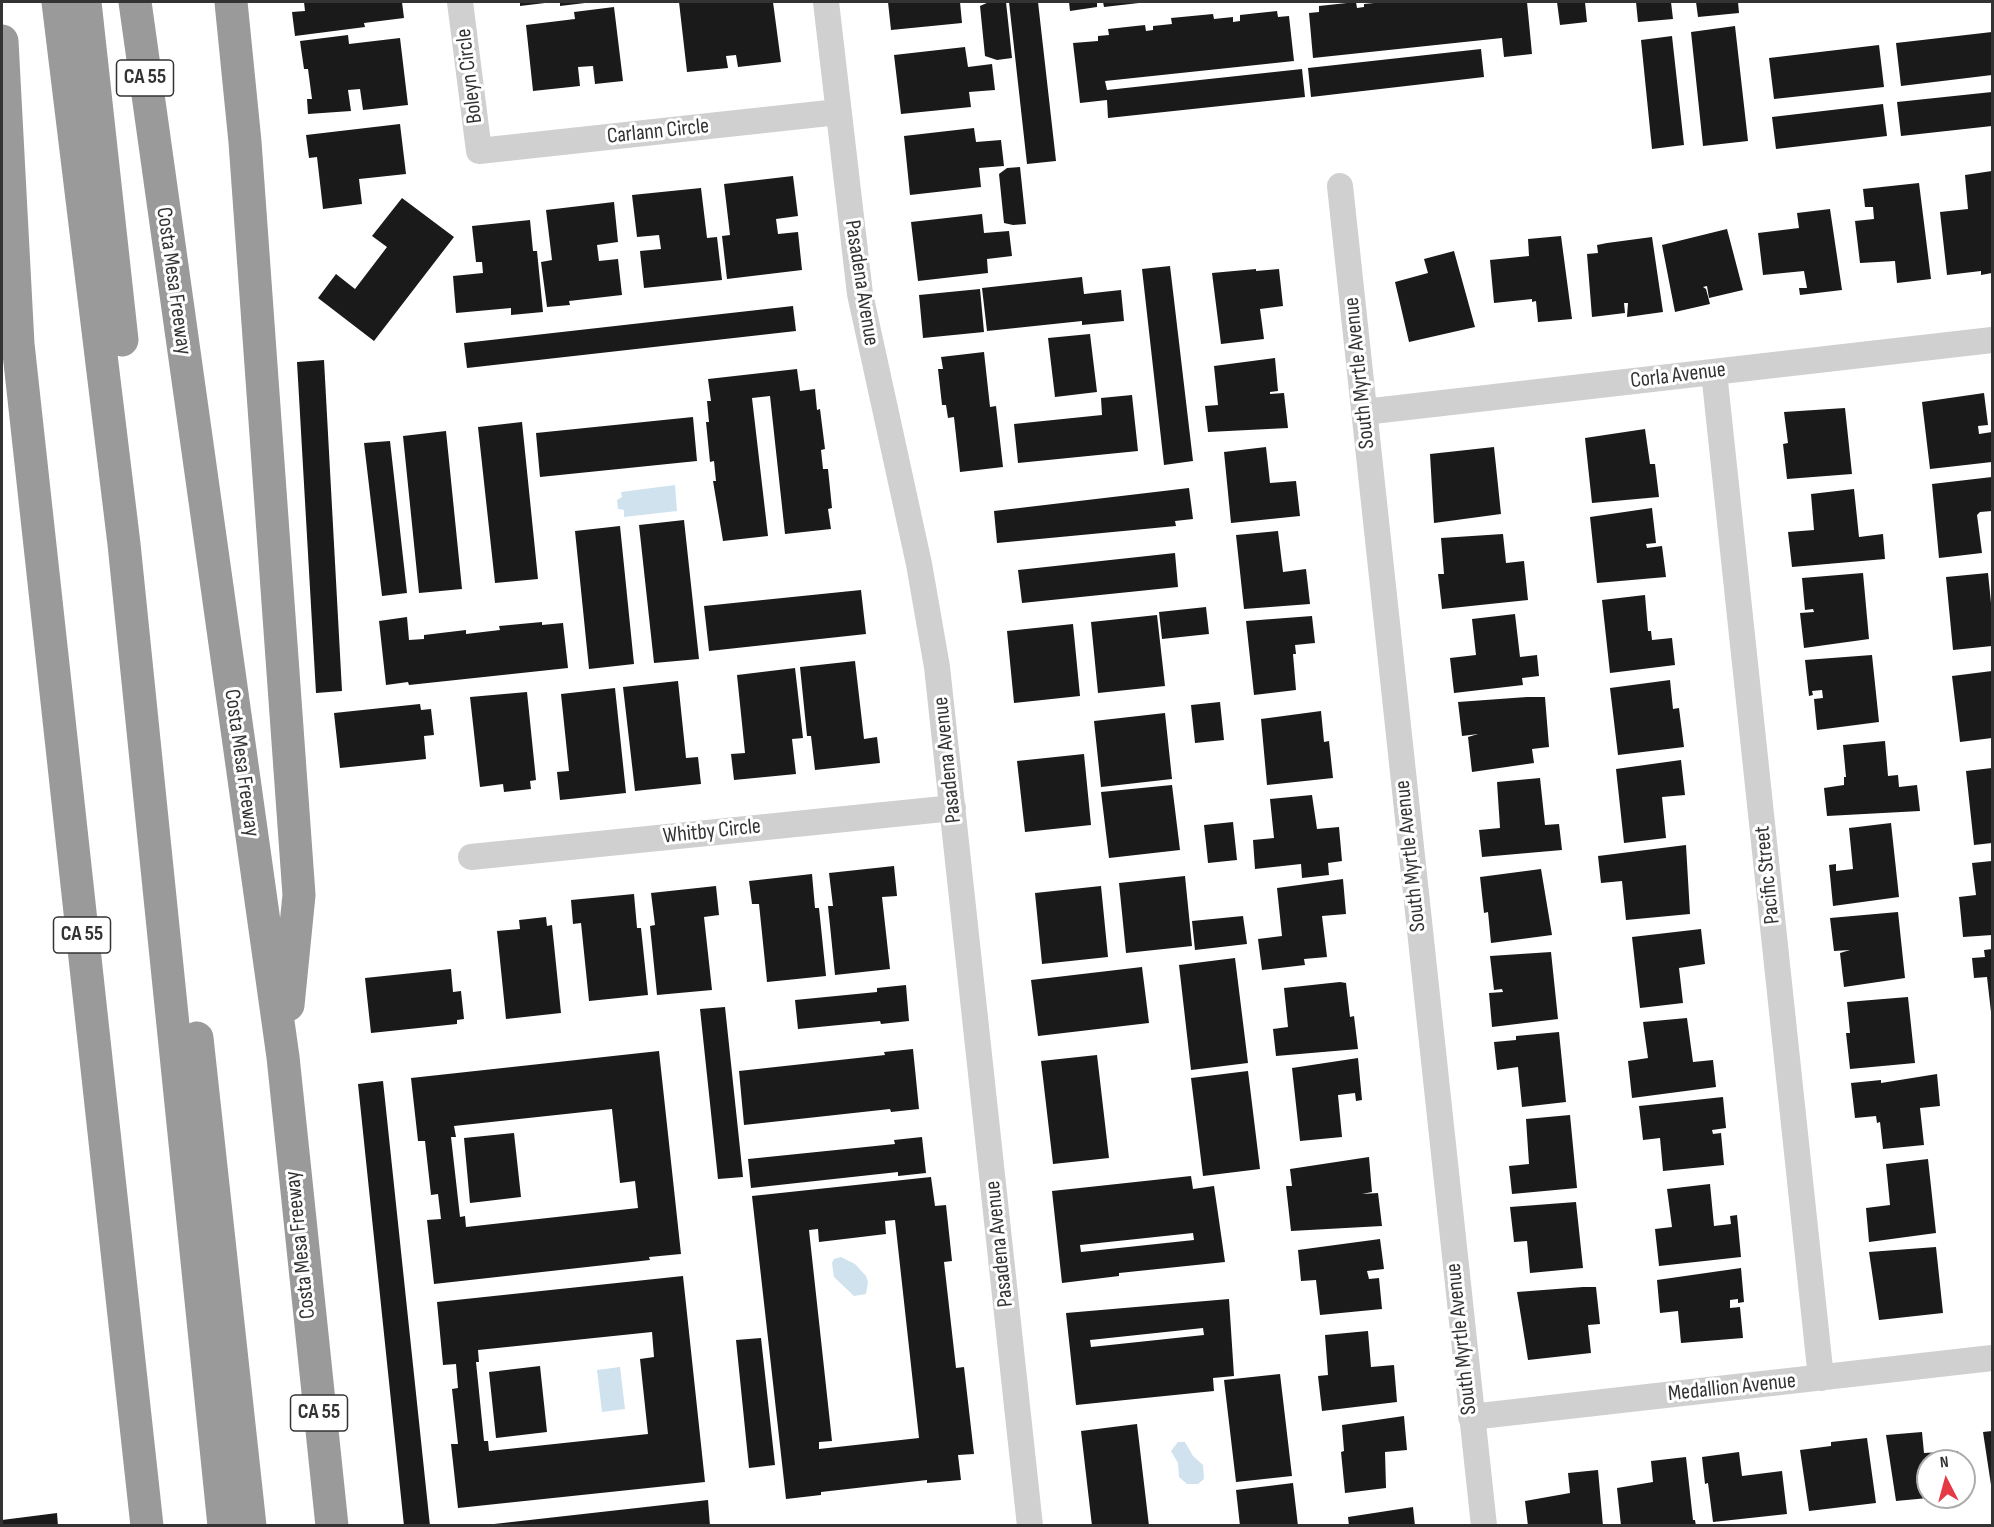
<!DOCTYPE html>
<html>
<head>
<meta charset="utf-8">
<style>
  body { margin:0 }
  #map { position:relative; width:1994px; height:1527px; overflow:hidden; background:#fff; font-family:"Sofia Sans Condensed",sans-serif }
  canvas { display:block }
  .frame { position:absolute; inset:0; border:3px solid #333; pointer-events:none }
  .north { position:absolute; left:1916px; top:1449px; width:60px; height:60px; box-sizing:border-box; background:#fff; border:2px solid #adadad; border-radius:50%; rotate:354deg; font-size:16px; font-weight:700; line-height:24px; text-align:center; color:#333 }
  .north::after { content:''; display:block; margin:auto; width:21px; height:27px; background:#e63946; clip-path:polygon(50% 0,100% 100%,50% 72%,0 100%) }
</style>
</head>
<body>
<div id="map">
<canvas width="1994" height="1527"></canvas>
<div class="frame"></div>
<div class="north">N</div>
</div>
<script>
const ctx = document.querySelector('canvas').getContext('2d');
ctx.lineJoin = 'round';
function fillPath(path, color) {
  ctx.fillStyle = color;
  ctx.fill(path, 'evenodd');
}
function shape(rows) {
  const path = new Path2D();
  for (const r of rows) {
    path.moveTo(r[0], r[1]);
    for (let i = 2; i < r.length; i += 2) path.lineTo(r[i], r[i + 1]);
  }
  return path;
}
function strokePath(path, color, width, dash) {
  ctx.strokeStyle = color;
  ctx.lineWidth = width;
  ctx.lineCap = dash ? 'butt' : 'round';
  ctx.setLineDash(dash || []);
  ctx.stroke(path);
}
function drawText(font, color, halo, rows, align = 'center') {
  ctx.font = font + ' "Sofia Sans Condensed",sans-serif';
  ctx.lineWidth = 6;
  ctx.setLineDash([]);
  ctx.textBaseline = 'middle';
  ctx.strokeStyle = halo;
  ctx.fillStyle = color;
  for (const [text, x, y, turn = 0] of rows) {
    ctx.save();
    ctx.translate(x, y);
    ctx.rotate((+turn || 0) * Math.PI / 180);
    ctx.textAlign = isNaN(turn) ? turn : align;
    if (halo) ctx.strokeText(text, 0, 0);
    ctx.fillText(text, 0, 0);
    ctx.restore();
  }
}
const water = shape([
  [675,485,677,511,624,517,624,510,618,509,617,500,622,497,621,492],
  [841,1257,855,1264,866,1276,868,1282,866,1294,854,1296,834,1277,832,1263,834,1259],
  [620,1367,625,1409,602,1412,597,1370],
  [1178,1442,1185,1442,1193,1456,1203,1465,1204,1479,1198,1484,1187,1484,1179,1477,1178,1463,1171,1451]
]);
const building = shape([
  [304,2,402,2,404,18,364,23,365,27,295,36,292,12,305,11],
  [520,2,545,2,545,3,520,6],
  [560,2,585,2,585,3,560,6],
  [679,2,773,2,781,62,738,67,736,55,726,56,728,68,687,72],
  [888,2,960,2,962,23,891,30],
  [989,2,1006,2,1012,58,997,60,985,56,980,6],
  [1009,2,1038,2,1056,161,1027,164],
  [1069,2,1097,2,1097,7,1070,11],
  [1103,2,1139,2,1139,3,1104,7],
  [1356,2,1357,8,1364,7,1364,4,1384,2,1527,2,1532,54,1504,57,1502,38,1313,58,1309,13,1319,12,1319,6],
  [1557,2,1585,2,1587,22,1560,25],
  [1636,2,1671,2,1673,19,1638,22],
  [1696,2,1738,2,1739,13,1698,17],
  [614,7,623,81,595,84,593,66,578,67,580,86,533,91,526,25,575,19,574,12],
  [1277,11,1278,17,1289,16,1294,61,1105,81,1107,90,1302,69,1305,97,1108,118,1107,100,1080,103,1073,43,1098,41,1098,36,1109,35,1108,29,1145,25,1146,31,1153,30,1153,26,1172,24,1171,18,1213,14,1214,19,1233,17,1233,22,1240,21,1240,15],
  [1735,26,1748,141,1703,146,1691,32],
  [1992,32,1992,75,1901,86,1896,43],
  [348,35,349,44,400,38,408,105,363,110,360,89,348,90,351,111,308,114,307,99,312,99,308,69,304,69,300,41],
  [1672,36,1684,145,1652,149,1641,40],
  [1879,45,1884,87,1774,99,1769,58],
  [965,47,968,67,992,64,995,90,969,92,971,107,901,114,894,55],
  [1481,49,1484,77,1311,97,1308,68],
  [1992,92,1992,126,1901,136,1897,102],
  [1883,104,1887,136,1776,149,1772,117],
  [400,124,406,174,359,179,362,204,323,209,317,157,309,158,306,135],
  [974,128,976,142,1001,140,1004,166,979,168,981,187,910,195,904,136],
  [1020,167,1026,224,1013,225,1004,223,999,174,1007,168],
  [1992,171,1992,273,1981,275,1981,271,1947,275,1940,212,1968,209,1965,175],
  [793,176,798,216,776,219,778,234,798,232,802,270,727,279,722,236,730,235,724,184],
  [1919,183,1931,279,1897,283,1895,261,1860,263,1855,221,1874,219,1873,207,1865,207,1863,189],
  [701,188,707,238,717,237,722,280,644,288,640,251,661,249,659,235,637,237,632,195],
  [402,198,454,237,374,341,318,298,336,274,355,289,387,247,372,236],
  [614,202,618,242,597,245,599,261,618,259,622,295,569,301,570,305,547,307,541,262,552,260,546,210],
  [1830,209,1842,290,1800,295,1799,288,1807,288,1804,271,1763,275,1758,233,1799,228,1797,213],
  [982,214,984,233,1009,231,1012,256,987,259,988,273,918,281,911,222],
  [530,220,533,251,537,251,543,312,511,315,511,308,456,313,453,276,483,273,482,262,476,262,472,226],
  [1727,229,1743,290,1709,298,1707,286,1703,287,1706,289,1710,304,1675,312,1662,245],
  [1561,236,1572,319,1538,322,1536,301,1532,302,1532,299,1494,303,1490,260,1529,256,1528,239],
  [1652,237,1663,312,1627,317,1628,303,1624,303,1625,313,1592,317,1587,254,1598,253,1597,245,1607,243],
  [1454,251,1475,327,1409,342,1395,282,1428,273,1424,259],
  [1170,266,1193,461,1164,465,1142,269],
  [1256,269,1256,271,1279,269,1283,306,1260,309,1264,339,1221,344,1212,273],
  [1082,277,1084,294,1121,290,1124,321,1082,325,1082,321,987,331,982,288],
  [980,289,984,332,923,338,919,295],
  [793,306,796,331,467,368,464,343],
  [1090,334,1097,392,1055,397,1048,338],
  [984,352,990,407,996,406,1003,467,960,472,954,417,948,418,946,405,942,405,938,369,943,369,941,357],
  [1275,358,1278,391,1270,392,1270,394,1284,393,1288,428,1208,432,1205,406,1218,405,1214,366],
  [324,360,342,691,316,693,297,362],
  [797,369,800,391,815,389,817,410,820,409,825,449,821,450,823,469,828,469,832,508,828,509,831,529,785,534,770,396,752,398,768,536,723,541,713,481,716,481,714,461,710,462,706,422,709,422,707,401,711,401,708,379],
  [1984,393,1988,425,1978,426,1979,434,1992,432,1992,462,1930,469,1922,402],
  [1132,395,1138,451,1018,463,1014,424,1102,415,1101,398],
  [1845,408,1852,474,1787,479,1783,444,1788,443,1784,412],
  [693,417,697,461,540,477,536,433],
  [522,422,538,579,495,583,478,427],
  [1645,429,1650,464,1655,464,1659,497,1592,503,1585,438],
  [446,431,462,589,419,593,403,436],
  [390,441,407,593,382,596,364,443],
  [1266,447,1270,483,1296,481,1300,516,1231,523,1224,452],
  [1494,447,1501,514,1434,523,1430,454],
  [1992,477,1992,511,1980,512,1977,515,1982,553,1939,558,1932,484],
  [1189,488,1193,519,1175,521,1176,526,997,543,994,511],
  [1854,489,1859,537,1883,534,1885,559,1792,567,1788,532,1814,530,1811,494],
  [1652,508,1656,543,1646,544,1647,548,1662,546,1666,577,1597,583,1590,517],
  [684,520,699,659,654,663,639,525],
  [620,526,634,664,589,669,575,531],
  [1278,531,1283,572,1306,569,1310,604,1244,609,1236,535],
  [1503,534,1506,563,1524,561,1528,600,1442,609,1438,574,1444,574,1441,538],
  [1175,553,1178,587,1022,603,1018,570],
  [1863,573,1869,639,1804,648,1800,613,1814,612,1813,609,1805,610,1802,578],
  [1988,573,1992,613,1992,646,1953,650,1946,577],
  [861,590,866,634,709,651,704,606],
  [1645,595,1648,631,1651,631,1652,640,1672,638,1675,665,1610,673,1602,600],
  [1206,607,1209,634,1162,639,1159,612],
  [1515,614,1520,657,1537,655,1539,676,1522,678,1523,685,1454,693,1450,658,1476,655,1472,619],
  [1157,615,1165,686,1098,693,1091,622],
  [1312,616,1315,643,1295,645,1296,654,1293,654,1296,690,1254,695,1246,621],
  [407,617,409,640,424,639,424,635,466,630,466,634,500,630,499,626,542,622,542,625,563,623,568,668,409,685,408,682,386,685,379,621],
  [1073,624,1080,696,1014,703,1007,631],
  [1872,655,1879,722,1817,730,1814,699,1823,698,1822,690,1812,691,1813,695,1809,696,1805,660],
  [855,661,864,739,877,737,880,763,815,770,811,736,807,736,800,667],
  [795,668,803,738,792,739,796,774,734,780,731,754,745,753,737,675],
  [1992,671,1992,738,1960,742,1952,676],
  [1670,680,1673,709,1679,708,1684,747,1618,755,1610,688],
  [678,681,686,758,698,757,701,784,635,791,623,687],
  [615,688,626,793,560,800,557,772,569,771,561,694],
  [527,692,536,780,530,781,531,789,504,792,503,784,480,787,470,697],
  [1527,697,1545,697,1549,747,1532,749,1534,763,1472,772,1468,737,1478,734,1462,736,1458,702],
  [1220,702,1224,740,1195,743,1191,705],
  [420,704,421,710,431,709,434,735,424,736,426,759,340,768,334,713],
  [1321,711,1324,742,1329,741,1333,778,1267,785,1261,719],
  [1165,713,1172,779,1101,787,1094,721],
  [1885,741,1888,776,1898,775,1899,787,1917,785,1920,811,1827,816,1824,788,1844,785,1844,777,1846,777,1843,745],
  [1084,754,1091,825,1025,832,1017,761],
  [1681,760,1685,795,1662,797,1666,838,1624,843,1616,769],
  [1992,768,1992,843,1974,845,1966,771],
  [1540,778,1545,825,1559,824,1562,850,1482,857,1479,830,1500,828,1497,782],
  [1172,785,1180,850,1109,858,1101,792],
  [1312,795,1317,829,1339,827,1342,861,1328,863,1329,875,1302,878,1301,864,1255,869,1253,840,1274,838,1270,799],
  [1233,822,1237,860,1208,863,1204,825],
  [1891,823,1899,897,1833,906,1829,865,1836,864,1836,871,1853,869,1849,828],
  [1686,845,1690,914,1626,920,1622,881,1601,883,1598,856],
  [1992,861,1992,935,1963,937,1959,897,1976,895,1972,863],
  [894,866,897,896,882,897,890,969,835,975,828,906,833,906,829,873],
  [1541,869,1552,935,1491,943,1488,912,1484,913,1480,877],
  [812,874,815,908,819,908,826,976,767,982,759,904,752,904,749,881],
  [1185,876,1192,946,1126,953,1119,883],
  [1343,879,1346,914,1322,916,1327,957,1304,959,1305,965,1262,970,1258,939,1282,936,1277,888],
  [716,886,719,915,704,917,712,990,657,995,650,926,655,925,651,893],
  [1101,886,1108,957,1042,964,1035,893],
  [634,894,637,928,641,928,648,995,589,1001,581,923,573,924,571,900],
  [1898,912,1905,978,1844,987,1840,953,1850,950,1834,951,1830,918],
  [1243,916,1247,944,1195,950,1192,921],
  [546,917,547,926,552,925,561,1013,506,1019,497,931,520,929,519,920],
  [1701,929,1705,964,1679,968,1683,1003,1640,1008,1632,937],
  [1992,949,1992,1012,1991,1012,1987,977,1974,978,1972,958,1985,957,1984,950],
  [1551,952,1558,1019,1492,1027,1489,993,1503,992,1502,989,1494,990,1490,956],
  [1235,958,1248,1063,1191,1070,1179,965],
  [1142,967,1149,1023,1038,1036,1031,980],
  [451,969,453,992,461,991,464,1019,457,1020,457,1024,371,1033,365,978],
  [1340,982,1346,983,1350,1017,1354,1016,1358,1049,1276,1056,1273,1029,1288,1027,1284,988],
  [906,985,909,1021,881,1024,880,1021,798,1029,795,1000,877,992,877,988],
  [1908,997,1915,1063,1850,1069,1846,1033,1850,1033,1847,1002],
  [725,1007,743,1177,718,1179,700,1009],
  [1687,1018,1693,1062,1713,1060,1716,1087,1632,1098,1628,1061,1648,1058,1643,1022],
  [1559,1032,1566,1102,1522,1107,1518,1067,1497,1070,1494,1042,1516,1040,1516,1036],
  [913,1049,919,1109,891,1112,890,1109,744,1125,739,1071,885,1055,884,1052],
  [659,1051,681,1254,649,1257,650,1260,434,1284,427,1220,441,1219,438,1194,431,1195,425,1141,418,1141,411,1078],
  [612,1109,620,1183,635,1181,638,1208,466,1227,465,1216,460,1217,451,1137,456,1137,454,1126],
  [1097,1055,1109,1158,1053,1164,1041,1061],
  [1358,1058,1362,1100,1356,1101,1355,1093,1338,1095,1342,1137,1300,1141,1292,1068],
  [1248,1071,1260,1169,1203,1176,1191,1078],
  [1937,1074,1940,1106,1920,1108,1924,1145,1883,1149,1880,1122,1877,1123,1876,1116,1855,1118,1851,1083,1881,1080,1881,1083],
  [383,1081,430,1526,404,1526,358,1084],
  [1723,1097,1726,1128,1712,1130,1713,1134,1721,1133,1724,1165,1663,1171,1660,1138,1643,1140,1639,1106],
  [1570,1115,1577,1188,1512,1194,1509,1166,1529,1164,1526,1119],
  [514,1133,521,1197,470,1203,464,1138],
  [922,1137,926,1173,898,1176,898,1172,751,1188,748,1159,895,1144,894,1140],
  [1369,1157,1372,1192,1362,1194,1378,1193,1382,1226,1291,1231,1286,1186,1292,1186,1290,1169],
  [1928,1159,1936,1233,1869,1242,1866,1208,1890,1205,1886,1164],
  [1191,1176,1193,1189,1214,1186,1225,1262,1119,1273,1119,1276,1062,1283,1052,1191],
  [1193,1233,1194,1240,1081,1252,1080,1245],
  [931,1177,935,1206,946,1205,952,1261,944,1262,956,1368,964,1367,974,1454,958,1455,961,1480,927,1483,927,1480,821,1492,821,1495,786,1499,752,1196],
  [895,1220,919,1438,819,1449,819,1442,832,1441,809,1230,818,1229,819,1242,886,1234,885,1221],
  [1710,1184,1714,1226,1731,1224,1730,1216,1737,1215,1741,1257,1659,1266,1655,1229,1672,1227,1667,1189],
  [1576,1202,1583,1268,1530,1273,1527,1241,1514,1242,1510,1207],
  [1380,1239,1384,1269,1367,1271,1369,1279,1379,1278,1382,1309,1320,1315,1316,1280,1301,1281,1298,1250],
  [1936,1247,1943,1313,1879,1320,1869,1252],
  [1741,1268,1744,1302,1738,1303,1738,1299,1730,1300,1730,1308,1740,1307,1743,1338,1681,1343,1678,1311,1660,1313,1657,1280],
  [683,1276,705,1482,458,1508,451,1444,458,1444,452,1389,458,1388,456,1364,443,1365,437,1302],
  [652,1332,654,1357,640,1359,648,1434,489,1451,488,1441,484,1441,476,1362,479,1362,478,1350],
  [1583,1287,1596,1287,1600,1324,1588,1325,1591,1353,1528,1360,1517,1292],
  [1229,1299,1234,1376,1213,1378,1214,1391,1076,1405,1066,1313],
  [1203,1328,1204,1335,1091,1347,1090,1340],
  [1368,1331,1371,1367,1394,1365,1397,1402,1322,1411,1318,1376,1328,1375,1325,1335],
  [761,1338,775,1465,749,1468,736,1340],
  [540,1366,547,1432,496,1438,489,1372],
  [1280,1374,1292,1476,1236,1482,1224,1380],
  [1404,1416,1407,1450,1385,1452,1386,1488,1345,1493,1341,1452,1344,1451,1342,1425],
  [1137,1424,1149,1526,1092,1526,1081,1431],
  [1992,1431,1992,1484,1991,1485,1983,1432],
  [1922,1432,1924,1453,1958,1451,1959,1461,1928,1461,1928,1498,1896,1501,1886,1435],
  [1867,1438,1876,1503,1809,1511,1800,1450,1831,1446,1831,1442],
  [1739,1452,1742,1476,1782,1471,1787,1514,1713,1522,1708,1483,1705,1484,1702,1457],
  [1686,1457,1693,1520,1695,1520,1696,1526,1621,1526,1617,1488,1653,1482,1651,1461],
  [1598,1470,1603,1526,1528,1526,1525,1501,1570,1493,1568,1473],
  [1293,1483,1298,1526,1240,1526,1236,1490],
  [708,1500,710,1526,494,1526,494,1524],
  [1413,1507,1415,1526,1349,1526,1348,1517],
  [57,1513,58,1526,2,1526,2,1520]
]);
const street = shape([
  [460,2,479,151,838,112],
  [826,2,860,294,919,564,937,667,1030,1526],
  [1340,186,1484,1526],
  [1714,372,1821,1378],
  [1364,412,1992,340],
  [471,857,953,808],
  [1471,1417,1992,1358]
]);
const highway = shape([
  [58,2,124,544,224,1526],
  [85,2,122,340],
  [135,2,283,1057,332,1526],
  [231,2,245,142,299,895,288,1005],
  [2,41,18,344,147,1526],
  [197,1038,250,1526]
]);
const shields = [
  [145,78,57],
  [82,935,57],
  [319,1413,57]
];
const shieldNames = [
  ["CA 55",145,78],
  ["CA 55",82,935],
  ["CA 55",319,1413]
];
const streetNames = [
  ["Boleyn Circle",470,76,-97],
  ["Carlann Circle",658,132,-6],
  ["Costa Mesa Freeway",173,281,82],
  ["Pasadena Avenue",861,283,81],
  ["South Myrtle Avenue",1360,373,-96],
  ["Corla Avenue",1678,376,-7],
  ["Pasadena Avenue",948,760,-96],
  ["Costa Mesa Freeway",241,763,82],
  ["Whitby Circle",712,832,-6],
  ["South Myrtle Avenue",1411,856,-96],
  ["Pacific Street",1768,875,-96],
  ["Pasadena Avenue",1000,1244,-96],
  ["Costa Mesa Freeway",301,1245,-96],
  ["South Myrtle Avenue",1462,1339,-96],
  ["Medallion Avenue",1732,1388,-6]
];
fillPath(water, '#cfe2ee');
fillPath(building, '#1a1a1a');
strokePath(street, '#d0d0d0', 26);
strokePath(highway, '#9a9a9a', 33);
for (const [x, y, w] of shields) {
  const box = new Path2D();
  box.roundRect(x - w / 2, y - 18, w, 36, 4.5);
  ctx.fillStyle = '#fff';
  ctx.fill(box);
  strokePath(box, '#333', 1.5);
}
drawText('bold 21px', '#333', null, shieldNames);
drawText('22px', '#333', '#fff', streetNames);
</script>
</body>
</html>
